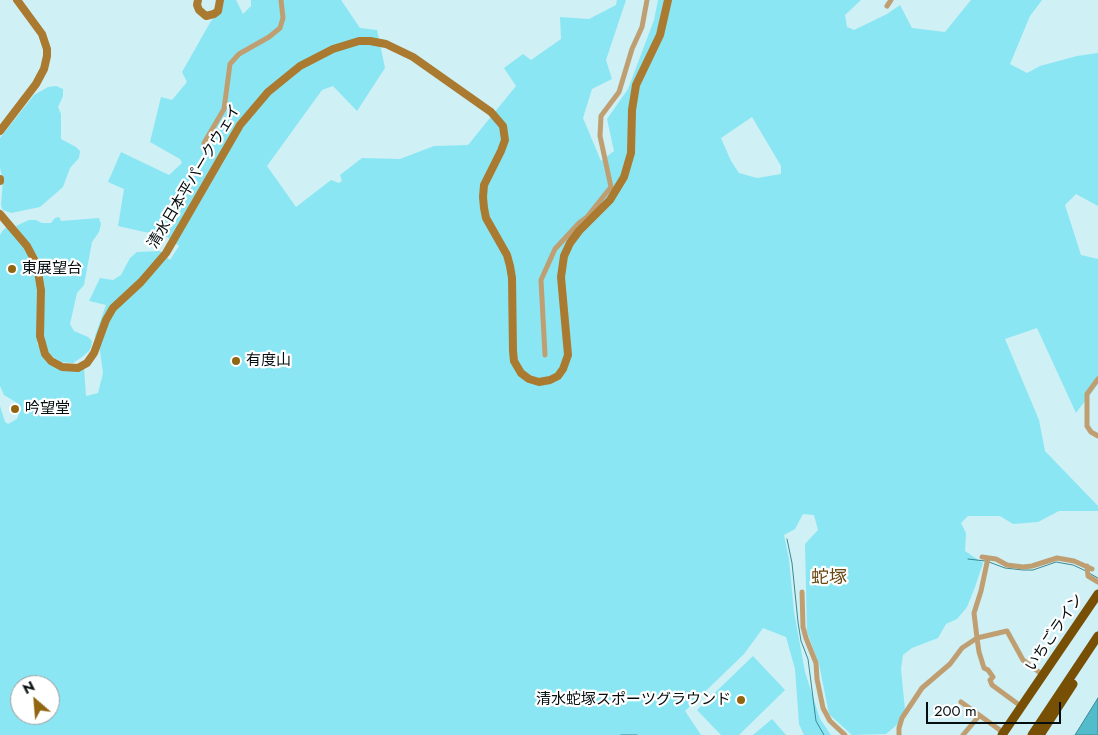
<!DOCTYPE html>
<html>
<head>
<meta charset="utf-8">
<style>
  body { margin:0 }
  #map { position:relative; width:1098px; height:735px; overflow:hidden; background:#cff0f5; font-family:Jost,sans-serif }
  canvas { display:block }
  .north { position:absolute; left:10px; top:675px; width:50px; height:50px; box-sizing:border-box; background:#fff; border:1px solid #9b9e9f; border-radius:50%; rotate:333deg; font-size:14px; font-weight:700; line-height:20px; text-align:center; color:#040d0f }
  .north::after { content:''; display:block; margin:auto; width:18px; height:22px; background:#926511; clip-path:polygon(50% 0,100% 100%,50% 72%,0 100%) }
  .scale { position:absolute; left:926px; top:702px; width:135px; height:22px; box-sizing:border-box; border:2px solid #040d0f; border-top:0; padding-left:6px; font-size:15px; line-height:18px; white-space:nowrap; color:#040d0f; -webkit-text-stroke:4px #fff; paint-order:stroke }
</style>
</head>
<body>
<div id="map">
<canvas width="1098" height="735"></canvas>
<div class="north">N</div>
<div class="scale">200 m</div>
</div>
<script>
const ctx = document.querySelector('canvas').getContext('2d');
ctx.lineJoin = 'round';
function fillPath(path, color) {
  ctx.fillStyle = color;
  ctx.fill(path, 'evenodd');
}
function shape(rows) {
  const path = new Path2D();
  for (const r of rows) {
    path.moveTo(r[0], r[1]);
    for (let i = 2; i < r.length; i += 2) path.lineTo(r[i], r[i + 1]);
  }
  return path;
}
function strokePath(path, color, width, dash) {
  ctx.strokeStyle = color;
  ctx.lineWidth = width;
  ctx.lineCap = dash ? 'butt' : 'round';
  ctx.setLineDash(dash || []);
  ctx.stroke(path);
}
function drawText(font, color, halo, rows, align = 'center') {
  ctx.font = font + ' Jost,"Noto Sans JP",sans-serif';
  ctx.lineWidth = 4.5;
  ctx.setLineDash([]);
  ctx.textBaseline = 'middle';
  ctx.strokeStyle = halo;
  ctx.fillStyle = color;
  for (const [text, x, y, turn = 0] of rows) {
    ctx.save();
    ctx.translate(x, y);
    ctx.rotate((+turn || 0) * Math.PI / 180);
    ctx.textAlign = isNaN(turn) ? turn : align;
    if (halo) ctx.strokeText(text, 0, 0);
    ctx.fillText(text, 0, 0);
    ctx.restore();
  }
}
const green = shape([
  [223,0,236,0,243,14,251,6,251,0,341,0,360,28,377,30,385,68,357,111,333,86,322,90,267,166,296,207,331,180,339,183,342,181,340,175,362,158,400,159,434,146,468,145,516,86,504,68,523,54,531,60,561,39,560,17,589,19,616,5,617,0,626,0,606,60,612,79,592,89,583,118,601,161,614,151,607,119,628,89,654,20,658,0,861,0,845,15,847,27,854,30,887,14,900,5,912,28,945,32,971,0,1042,0,1030,16,1010,64,1027,73,1040,66,1077,56,1098,53,1098,206,1076,194,1065,205,1081,255,1098,259,1098,384,1076,413,1037,328,1005,339,1039,420,1045,451,1098,506,1098,511,1059,511,1038,522,1013,524,1000,516,968,516,961,523,966,533,965,551,983,563,975,587,967,607,957,619,946,624,938,638,912,648,903,655,901,669,905,710,899,723,886,734,852,735,829,714,819,664,807,632,805,544,818,530,814,515,803,514,795,529,784,535,789,559,794,612,805,672,820,719,831,735,804,735,799,724,795,669,786,637,763,628,744,654,685,711,701,735,0,735,0,406,5,422,8,424,17,419,21,408,19,404,4,395,0,386,0,235,3,230,8,226,24,247,33,263,38,281,37,343,44,358,51,363,84,368,86,396,98,393,103,373,100,351,95,336,106,305,89,301,100,278,113,280,121,275,130,258,137,252,160,251,170,260,179,246,167,237,118,226,124,189,108,182,121,152,169,175,182,163,180,159,150,142,161,97,172,100,187,82,182,72,211,21,219,13],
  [752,117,781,166,781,174,757,178,739,173,731,161,721,138],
  [20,685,50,685,50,715,20,715],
  [56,86,63,89,63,96,58,107,61,114,61,139,76,147,80,151,79,158,70,168,63,187,40,207,11,213,3,210,1,205,3,180,0,168,0,138,34,95,48,87],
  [59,217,61,221,99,218,101,224,99,232,92,242,84,285,77,293,70,324,74,331,88,337,92,341,91,347,89,351,82,357,73,363,61,362,53,357,46,349,43,326,45,288,43,275,38,259,16,226,29,220,36,220,42,223,51,223,55,218],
  [753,656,785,690,739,735,721,735,697,710],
  [772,719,786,735,753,735]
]);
const water = shape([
  [1098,698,1098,735,1075,735,1098,698]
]);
const stream = shape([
  [787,539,792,563,798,622,801,641,808,659,816,721,824,735],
  [968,559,985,561],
  [989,562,1005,568,1023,570,1033,570,1056,562,1073,565,1086,571],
  [1089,573,1098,578],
  [621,735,637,735]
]);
const street = shape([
  [887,6,891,0],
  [204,143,224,109,230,64,239,54,269,37,280,28,283,18,281,0],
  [545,355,541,280,555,249,579,223,587,217,611,187,600,136,601,116,619,92,632,49,642,27,647,0],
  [1098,379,1087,394,1087,426,1091,432,1098,436],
  [982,557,996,559,1007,565,1023,567,1032,566,1057,558,1074,561,1092,569],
  [1087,566,1088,576,1098,582],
  [802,592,803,627,806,638,816,663,817,679,823,708,830,721,845,735],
  [961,702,1004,733],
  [1022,707,992,685,990,680,993,677,988,670,984,668,979,652,977,638,1007,631,1023,660,1043,675],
  [899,735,899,728,902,718,922,688,950,664,962,648,977,638,974,613,981,591,988,558],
  [963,735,979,716]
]);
const secondary = shape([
  [198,0,197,5,199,10,206,16,214,14,218,11,220,0],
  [0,131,36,84,44,69,47,56,47,49,42,34,17,0],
  [0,179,0,181],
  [0,214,27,246,37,265,41,290,40,336,45,354,51,361,62,367,78,368,87,363,94,353,106,320,113,308,141,282,166,253,240,125,268,92,300,66,333,49,359,41,370,41,386,44,413,57,491,112,503,126,505,140,501,151,484,185,483,197,484,208,486,218,507,255,510,266,512,278,513,351,514,361,521,373,529,379,539,382,550,380,558,376,563,369,568,355,561,277,564,256,570,243,579,231,610,200,624,177,631,153,632,110,636,85,660,35,668,0]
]);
const highway = shape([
  [1002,735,1098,594],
  [1032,735,1098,636],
  [1040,735,1073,684]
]);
const markers = [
  [12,269,5,"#926511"],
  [236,361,5,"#926511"],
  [15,409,5,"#926511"],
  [741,700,5,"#926511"]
];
const streetNames = [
  ["清水日本平パークウェイ",195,177,-59],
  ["いちごライン",1055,633,-56]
];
const poiNames = [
  ["東展望台",22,269],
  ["有度山",246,361],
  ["吟望堂",25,409],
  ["清水蛇塚スポーツグラウンド",731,700,"right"]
];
const quarterNames = [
  ["蛇塚",829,579]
];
fillPath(green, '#8ae6f3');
fillPath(water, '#53bcca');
strokePath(water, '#3b8892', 1);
strokePath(stream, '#3b8892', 1);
strokePath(street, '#bf9f72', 5);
strokePath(secondary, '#a97a2f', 8);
strokePath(highway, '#775006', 9);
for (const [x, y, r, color] of markers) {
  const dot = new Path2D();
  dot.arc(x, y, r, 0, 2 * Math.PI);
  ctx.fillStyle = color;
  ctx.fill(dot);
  strokePath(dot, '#fff', 2);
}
drawText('15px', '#040d0f', '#fff', streetNames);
drawText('15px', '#040d0f', '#fff', poiNames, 'left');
drawText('18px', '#694913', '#fff', quarterNames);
</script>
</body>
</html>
